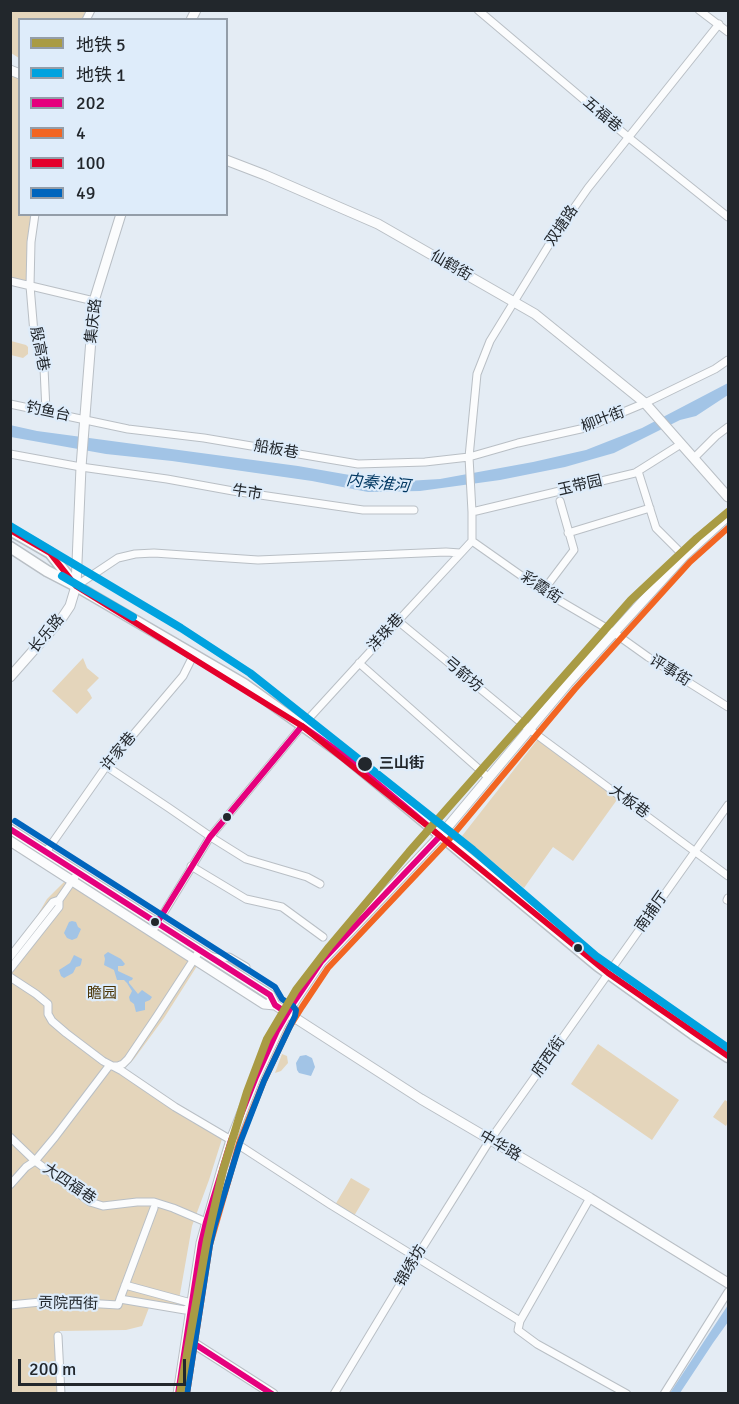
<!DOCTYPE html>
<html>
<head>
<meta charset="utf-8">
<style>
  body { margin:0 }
  #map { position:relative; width:739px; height:1404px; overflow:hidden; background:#e4ecf4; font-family:Signika,"Noto Sans SC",sans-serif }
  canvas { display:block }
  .frame { position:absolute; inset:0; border:12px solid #22272c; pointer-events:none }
  .legend { position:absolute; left:18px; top:18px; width:210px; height:198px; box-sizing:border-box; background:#deecfa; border:2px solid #939da8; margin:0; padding:8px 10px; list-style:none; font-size:18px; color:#22272c }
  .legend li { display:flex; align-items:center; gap:12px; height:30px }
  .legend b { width:30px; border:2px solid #939da8 }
  .scale { position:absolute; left:18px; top:1359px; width:168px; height:27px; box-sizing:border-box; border:3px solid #22272c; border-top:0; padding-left:8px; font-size:18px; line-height:21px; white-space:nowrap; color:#22272c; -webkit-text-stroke:4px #deecfa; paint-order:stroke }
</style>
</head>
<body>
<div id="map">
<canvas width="739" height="1404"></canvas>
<div class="frame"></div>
<ul class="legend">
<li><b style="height:8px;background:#a99b44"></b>地铁 5</li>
<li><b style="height:8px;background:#00a2df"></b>地铁 1</li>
<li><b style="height:8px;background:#e5007d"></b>202</li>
<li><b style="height:8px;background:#f26522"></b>4</li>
<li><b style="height:8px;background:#e4002b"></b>100</li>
<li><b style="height:8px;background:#0065bd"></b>49</li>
</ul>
<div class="scale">200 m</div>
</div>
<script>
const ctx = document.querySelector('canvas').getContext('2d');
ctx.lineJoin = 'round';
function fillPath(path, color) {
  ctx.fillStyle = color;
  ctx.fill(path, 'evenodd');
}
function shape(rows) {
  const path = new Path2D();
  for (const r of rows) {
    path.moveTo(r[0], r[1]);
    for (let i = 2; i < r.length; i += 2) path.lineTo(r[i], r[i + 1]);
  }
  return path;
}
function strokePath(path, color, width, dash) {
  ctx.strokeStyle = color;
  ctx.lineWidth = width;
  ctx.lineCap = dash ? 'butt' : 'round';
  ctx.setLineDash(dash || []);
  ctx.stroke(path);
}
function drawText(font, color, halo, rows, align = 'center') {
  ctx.font = font + ' Signika,"Noto Sans SC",sans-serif';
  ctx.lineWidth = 4.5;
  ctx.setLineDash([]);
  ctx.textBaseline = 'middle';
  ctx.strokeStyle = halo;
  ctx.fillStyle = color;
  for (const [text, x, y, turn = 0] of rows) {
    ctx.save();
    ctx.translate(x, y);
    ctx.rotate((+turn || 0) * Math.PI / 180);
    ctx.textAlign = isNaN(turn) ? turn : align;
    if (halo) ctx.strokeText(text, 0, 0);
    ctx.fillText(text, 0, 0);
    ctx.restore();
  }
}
const green = shape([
  [11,11,86,11,82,19,20,20,19,58,11,53],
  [10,75,19,78,20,214,35,215,27,288,11,284],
  [11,341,26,345,28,347,28,354,23,358,11,355],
  [83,658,87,668,99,678,87,690,90,694,92,698,77,714,52,691],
  [538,739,619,797,573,861,553,847,524,888,462,836],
  [64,882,82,885,197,966,164,1018,134,1059,119,1074,145,1088,185,1117,222,1139,209,1180,192,1226,180,1294,175,1310,150,1305,142,1326,126,1330,60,1331,58,1343,63,1393,11,1393,11,952,30,928,47,899],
  [598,1044,679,1100,652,1140,571,1084],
  [282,1054,287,1056,288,1063,281,1071,275,1073],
  [725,1100,728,1102,728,1122,726,1126,713,1117],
  [351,1178,370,1189,354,1216,335,1205]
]);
const water = shape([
  [728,383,728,395,696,416,680,420,614,453,565,467,500,480,420,491,368,492,312,481,172,461,106,454,11,437,10,425,37,431,298,466,390,482,440,479,533,462,586,450,642,428],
  [72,921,76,922,78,927,81,929,77,938,72,940,67,938,64,933,69,922],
  [108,952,121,959,125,964,123,966,118,966,118,971,133,978,132,980,129,981,129,983,138,994,142,990,152,997,150,1000,145,1002,145,1010,136,1012,134,1004,130,1001,129,997,132,991,127,983,124,980,117,980,114,970,104,965,105,959,104,955],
  [74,955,82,959,81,964,80,966,76,967,73,973,64,978,61,976,59,970,70,963],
  [306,1055,312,1058,315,1067,311,1076,299,1073,297,1070,296,1063,300,1056],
  [728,1305,728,1322,713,1343,680,1393,670,1393]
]);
const street = shape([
  [478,10,628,137,728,217],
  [699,10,728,32],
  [86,20,91,10],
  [35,214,31,242,30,286,34,333,44,368,46,411],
  [10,281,94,301],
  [10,404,128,429,204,438,358,464,425,462,469,457,518,443,585,428,645,403,715,369,728,360],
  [10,454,81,467,167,479,233,491,363,510,414,510],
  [694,458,716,436,728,427],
  [638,471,656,528,684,556],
  [472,512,635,473,681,444],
  [568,533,650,508],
  [472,541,472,512,469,457,477,374,490,341,555,235,588,188,719,24],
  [472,541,543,591,613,632,648,657,728,707],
  [76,586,118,558,135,554,154,553,258,560,446,552,460,553],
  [543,591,574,550,560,501],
  [398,621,529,729,728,876],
  [359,663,489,778],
  [106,766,169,808,214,839,246,859,307,877,320,884],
  [46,852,105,768,183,676,194,654],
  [191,866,246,899,282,907,323,937],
  [727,900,728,898],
  [152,932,210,837,302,726,398,621,472,541],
  [10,957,53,902,59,900],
  [213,957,218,958,229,957,246,967],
  [10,969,59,907,59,900,75,877],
  [10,977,36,994,48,1004,48,1014,52,1021,66,1033,103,1061,122,1071,175,1107,231,1140,331,1205,520,1321],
  [10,1137,35,1161,90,1202,103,1206,137,1202,154,1202,173,1208,206,1222],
  [10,1185,26,1167,35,1161,55,1137,109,1066,118,1066,123,1064,128,1059,157,1016,200,950],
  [590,1198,520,1321,518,1330,537,1344,627,1394],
  [125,1285,191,1303],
  [120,1299,154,1208],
  [10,1305,51,1301,118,1305,120,1299,185,1310,191,1306],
  [58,1336,61,1394],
  [334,1394,416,1258,490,1140,728,805],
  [664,1394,728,1292]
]);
const secondary = shape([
  [191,20,196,10],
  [10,70,20,74],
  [226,160,265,175,378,224,535,314,645,403,728,497],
  [10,677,62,618,70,606,76,586,81,467,94,301,121,214],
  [10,829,270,995,275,1005,421,1099,590,1198,728,1283],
  [10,841,264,1004,275,1005],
  [187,1339,273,1394],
  [178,1394,201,1243,222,1169,231,1140,256,1077,281,1024,294,1002,321,962,440,836,568,683,684,556,728,516]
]);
const primary = shape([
  [10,530,50,553,72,581],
  [10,547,47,571,76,586,244,684,345,756,598,966,693,1034,728,1057]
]);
const bus1 = shape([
  [10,829,270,995,275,1005,287,1013],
  [157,923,210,837,302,726,345,756,440,836,321,962,294,1002,277,1031,256,1077,231,1140,206,1222,201,1243,178,1394],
  [187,1339,272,1394]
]);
const bus2 = shape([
  [187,1394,210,1245,231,1172,239,1143,264,1081,289,1028,302,1007,328,968,447,842,575,689,690,562,728,528]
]);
const bus3 = shape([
  [10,530,50,553,76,586,302,726,440,836,608,973,728,1056]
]);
const bus4 = shape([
  [15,821,275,987,282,999,293,1006,296,1010,295,1016,264,1081,240,1143,215,1224,210,1245,187,1394]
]);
const metro1 = shape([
  [180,1394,207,1240,223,1170,247,1092,267,1039,296,990,329,947,409,852,631,600,697,538,728,512]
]);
const metro2 = shape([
  [10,526,181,628,250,673,473,850,596,956,728,1048],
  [62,576,133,617]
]);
const markers = [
  [365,764,8,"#22272c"],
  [227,817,5,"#22272c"],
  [155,922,5,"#22272c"],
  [578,948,5,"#22272c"]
];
const streetNames = [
  ["五福巷",602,115,40],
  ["双塘路",562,226,-56],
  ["仙鹤街",451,266,30],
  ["集庆路",94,321,-83],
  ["殷高巷",39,349,79],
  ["钓鱼台",48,412,12],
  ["柳叶街",603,420,-21],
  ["船板巷",276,450,10],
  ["玉带园",580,486,-13],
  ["牛市",247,493,9],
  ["彩霞街",541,588,33],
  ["洋珠巷",386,633,-48],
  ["长乐路",47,634,-50],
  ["评事街",670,671,32],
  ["弓箭坊",463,675,40],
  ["许家巷",119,752,-50],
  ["大板巷",629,802,36],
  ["南捕厅",652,912,-55],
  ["府西街",549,1057,-55],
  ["中华路",500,1146,30],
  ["大四福巷",69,1184,34],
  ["锦绣坊",411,1266,-59],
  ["贡院西街",68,1304,1]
];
const stopNames = [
  ["三山街",379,764]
];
const parkNames = [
  ["瞻园",102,994]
];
const waterNames = [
  ["内秦淮河",378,484,6]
];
fillPath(green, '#e4d5bb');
fillPath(water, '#a2c4e6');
strokePath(street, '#b9bfc5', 9);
strokePath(secondary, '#b9bfc5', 11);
strokePath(primary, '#b9bfc5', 13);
strokePath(street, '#fbfcfd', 7);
strokePath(secondary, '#fbfcfd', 9);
strokePath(primary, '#fbfcfd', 10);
strokePath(bus1, '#e5007d', 6);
strokePath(bus2, '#f26522', 6);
strokePath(bus3, '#e4002b', 6);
strokePath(bus4, '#0065bd', 6);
strokePath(metro1, '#a99b44', 8);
strokePath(metro2, '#00a2df', 8);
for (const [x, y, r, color] of markers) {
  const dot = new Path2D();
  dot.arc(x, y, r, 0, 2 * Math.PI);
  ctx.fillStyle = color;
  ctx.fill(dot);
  strokePath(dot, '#deecfa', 2);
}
drawText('15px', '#22272c', '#deecfa', streetNames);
drawText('bold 15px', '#22272c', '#deecfa', stopNames, 'left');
drawText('15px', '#493303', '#deecfa', parkNames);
drawText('italic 16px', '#023862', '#deecfa', waterNames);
</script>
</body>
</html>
